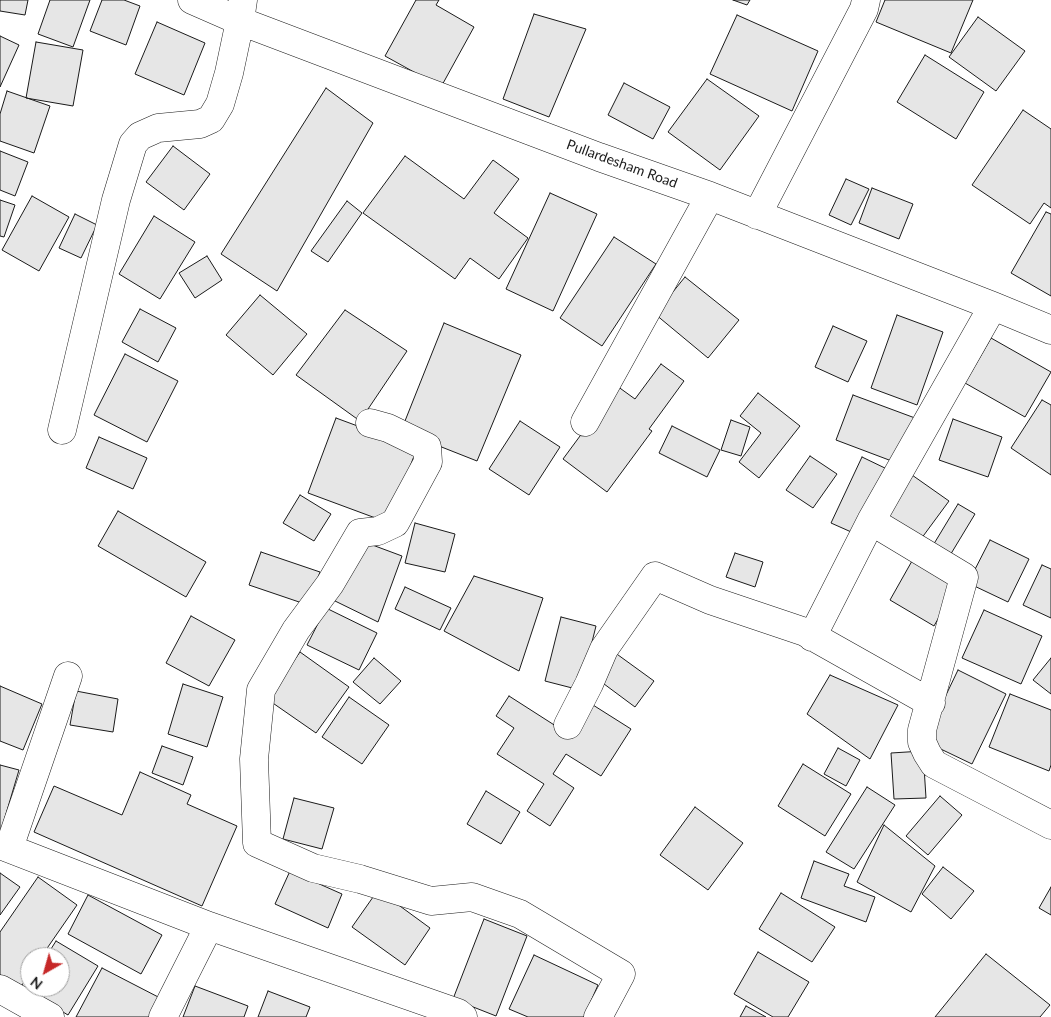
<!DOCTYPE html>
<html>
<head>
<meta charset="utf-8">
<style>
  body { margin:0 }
  #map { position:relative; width:1051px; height:1017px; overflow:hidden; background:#fff; font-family:Lato,sans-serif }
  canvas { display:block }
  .north { position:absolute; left:20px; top:947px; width:50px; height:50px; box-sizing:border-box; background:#fff; border:1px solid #a3a3a3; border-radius:50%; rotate:218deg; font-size:14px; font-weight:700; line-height:20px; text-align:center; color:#1a1a1a }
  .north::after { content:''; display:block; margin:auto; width:18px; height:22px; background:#c62828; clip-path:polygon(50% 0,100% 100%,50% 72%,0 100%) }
</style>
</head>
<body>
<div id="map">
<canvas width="1051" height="1017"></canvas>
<div class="north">N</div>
</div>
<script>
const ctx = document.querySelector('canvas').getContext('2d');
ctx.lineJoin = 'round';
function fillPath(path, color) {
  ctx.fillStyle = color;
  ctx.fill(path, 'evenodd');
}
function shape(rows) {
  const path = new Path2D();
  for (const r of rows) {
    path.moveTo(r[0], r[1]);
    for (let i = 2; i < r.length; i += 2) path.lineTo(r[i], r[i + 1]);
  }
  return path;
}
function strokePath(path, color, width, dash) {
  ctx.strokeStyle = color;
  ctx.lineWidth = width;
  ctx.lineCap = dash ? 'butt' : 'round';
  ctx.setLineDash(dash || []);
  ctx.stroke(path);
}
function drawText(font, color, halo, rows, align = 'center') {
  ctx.font = font + ' Lato,sans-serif';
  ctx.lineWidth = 4;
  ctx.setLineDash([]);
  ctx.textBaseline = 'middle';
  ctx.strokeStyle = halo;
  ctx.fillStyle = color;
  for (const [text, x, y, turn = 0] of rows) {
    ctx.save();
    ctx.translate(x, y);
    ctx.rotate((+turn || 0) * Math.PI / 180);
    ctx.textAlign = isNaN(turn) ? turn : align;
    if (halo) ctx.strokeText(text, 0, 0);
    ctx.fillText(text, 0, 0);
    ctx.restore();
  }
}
const building = shape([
  [0,0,28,0,25,15,0,11,0,0],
  [50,0,90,0,73,47,38,34,50,0],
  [102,0,124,0,140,6,126,45,90,31,102,0],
  [416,0,439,0,436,5,474,27,441,87,385,56,416,0],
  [733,0,750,0,747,5,733,0],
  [885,0,973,0,951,53,876,22,885,0],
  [534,14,586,29,549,117,503,99,534,14],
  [737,15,818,51,792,111,710,74,737,15],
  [978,17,1025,51,996,91,949,57,978,17],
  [157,22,205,43,184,95,135,74,157,22],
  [0,36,19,45,0,87,0,36],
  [36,42,83,50,73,106,26,98,36,42],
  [925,55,984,92,956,139,897,102,925,55],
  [707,79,759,116,720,170,668,132,707,79],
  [624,83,670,107,653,139,608,115,624,83],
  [326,88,373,123,277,291,221,254,326,88],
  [7,91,50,106,34,153,0,141,0,114,7,91],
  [1023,110,1051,129,1051,208,1044,203,1030,224,972,185,1023,110],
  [173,146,210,174,184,210,146,182,173,146],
  [0,151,28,162,15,196,0,190,0,151],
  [405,156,464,199,493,160,519,179,494,213,528,238,499,279,470,258,455,279,363,213,405,156],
  [846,179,869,189,851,225,829,215,846,179],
  [872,188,913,204,899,239,859,223,872,188],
  [550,193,597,214,553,311,506,289,550,193],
  [32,196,69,217,39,271,2,250,32,196],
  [0,200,15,205,4,237,0,236,0,200],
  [347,201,362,213,328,262,311,251,347,201],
  [1046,212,1051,214,1051,296,1011,273,1046,212],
  [75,214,97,225,81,258,59,248,75,214],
  [154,216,195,242,160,299,119,274,154,216],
  [614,237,656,264,602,346,560,318,614,237],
  [207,256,222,280,195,298,179,273,207,256],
  [685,277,739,320,708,358,655,314,685,277],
  [260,295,307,334,273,375,226,335,260,295],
  [140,309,176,328,158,362,122,342,140,309],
  [345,310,407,351,360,421,296,375,345,310],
  [897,315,943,332,917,405,871,388,897,315],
  [444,323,521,355,477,461,401,431,444,323],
  [833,326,867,341,848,382,815,367,833,326],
  [991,338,1051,372,1025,417,965,383,991,338],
  [125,354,178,381,147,442,94,415,125,354],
  [661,364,684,381,649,429,652,431,607,492,563,459,617,386,635,399,661,364],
  [758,393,800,426,759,478,739,462,761,433,740,416,758,393],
  [853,395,915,418,897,463,836,440,853,395],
  [1042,400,1051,405,1051,475,1011,448,1042,400],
  [336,418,417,448,389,523,308,493,336,418],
  [953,419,1002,437,988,477,939,460,953,419],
  [731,420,750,427,741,456,721,450,731,420],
  [520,421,560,447,529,495,489,469,520,421],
  [672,426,720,450,707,477,659,453,672,426],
  [99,437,147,458,133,489,86,468,99,437],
  [810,456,837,474,813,508,786,490,810,456],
  [862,457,889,470,858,535,831,523,862,457],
  [912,475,949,501,921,539,885,513,912,475],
  [300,495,331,514,314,541,283,523,300,495],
  [958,504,975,514,949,557,932,547,958,504],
  [118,511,206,562,186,597,98,546,118,511],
  [415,523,455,534,445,572,405,563,415,523],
  [359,540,402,556,378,622,333,600,359,540],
  [990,540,1029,559,1008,602,968,583,990,540],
  [261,552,320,572,308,605,249,585,261,552],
  [735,553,763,562,755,587,726,577,735,553],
  [912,561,956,587,934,626,890,600,912,561],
  [1042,565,1051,569,1051,618,1023,605,1042,565],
  [474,576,543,598,519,671,444,631,474,576],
  [405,587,451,608,440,630,395,609,405,587],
  [326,608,377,633,359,670,307,645,326,608],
  [984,610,1042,636,1021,684,962,658,984,610],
  [191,616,235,640,209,686,166,663,191,616],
  [561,617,596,626,580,690,545,681,561,617],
  [300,652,349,687,316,733,267,699,300,652],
  [614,652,654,681,635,707,596,678,614,652],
  [374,658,401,681,380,704,353,682,374,658],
  [1051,658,1051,694,1033,680,1051,658],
  [958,670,1006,694,972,764,924,741,958,670],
  [830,675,898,705,870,759,807,714,830,675],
  [183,684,223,697,207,747,168,734,183,684],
  [0,686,42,704,23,750,0,741,0,686],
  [76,691,118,699,113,732,70,725,76,691],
  [1010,694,1051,710,1051,765,1049,771,989,747,1010,694],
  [509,696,573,737,593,705,631,729,601,776,566,754,553,774,574,788,550,826,527,811,544,784,497,754,514,728,496,716,509,696],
  [349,697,389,725,362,764,322,737,349,697],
  [162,746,193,757,183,785,152,773,162,746],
  [838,748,860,760,846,786,824,774,838,748],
  [923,751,926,798,894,799,891,753,923,751],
  [803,764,851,794,825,836,778,806,803,764],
  [0,765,19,770,0,834,0,765],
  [140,772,191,795,187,804,237,826,202,906,34,832,54,786,122,815,140,772],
  [867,787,895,805,854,869,826,852,867,787],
  [486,791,520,812,501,844,467,824,486,791],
  [940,796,962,815,928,855,906,836,940,796],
  [294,798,334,808,322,849,283,839,294,798],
  [695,807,743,843,708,890,660,855,695,807],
  [884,825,935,866,911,912,857,882,884,825],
  [814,861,849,874,844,886,875,897,866,922,801,898,814,861],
  [943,867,974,891,951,919,922,894,943,867],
  [290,871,342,894,328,928,275,904,290,871],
  [0,873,20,887,0,915,0,873],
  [38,877,77,905,41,957,30,957,30,973,20,988,0,975,0,932,38,877],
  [1051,887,1051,915,1039,908,1051,887],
  [378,890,430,928,405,965,352,927,378,890],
  [781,893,835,927,812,962,759,929,781,893],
  [88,895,162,935,141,974,68,934,88,895],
  [484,919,527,936,496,1016,453,999,484,919],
  [56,941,98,966,68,1015,26,990,30,983,30,987,60,987,60,957,46,957,56,941],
  [758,952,809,982,788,1017,773,1017,734,994,758,952],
  [986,954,1050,1005,1040,1017,935,1017,986,954],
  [534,955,598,985,584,1017,528,1017,509,1009,534,955],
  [102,968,164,1000,156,1017,76,1017,102,968],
  [195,986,248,1006,244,1017,183,1017,195,986],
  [268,991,310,1007,306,1017,258,1017,268,991],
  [746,1006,766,1017,740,1017,746,1006]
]);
const street = shape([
  [192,0,240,21,599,157,710,196,993,306,1051,330],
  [757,215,864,9,866,0],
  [993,306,871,521,964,577,922,730,922,742,927,753,934,764,1051,825],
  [585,422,710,196],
  [370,423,388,428,427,447,428,462,395,523,378,531,360,533,330,584,296,630,261,690,254,759,257,843,313,868,360,879,431,901,472,897,520,914,621,974,598,1017],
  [62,430,116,200,133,144,140,136,158,128,200,124,211,119,220,104,229,73,240,21,243,0],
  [812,637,871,521],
  [568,725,589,684,604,649,655,576,710,600,805,632,931,703],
  [0,845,209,926,458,1013,463,1017],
  [9,848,68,676],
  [0,989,50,1017],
  [163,1017,209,926]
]);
const streetNames = [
  ["Pullardesham Road",622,164,20]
];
fillPath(building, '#e6e6e6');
strokePath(building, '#1a1a1a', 1);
strokePath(street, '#1a1a1a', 29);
strokePath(street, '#fff', 28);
drawText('14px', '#1a1a1a', '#fff', streetNames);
</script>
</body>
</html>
